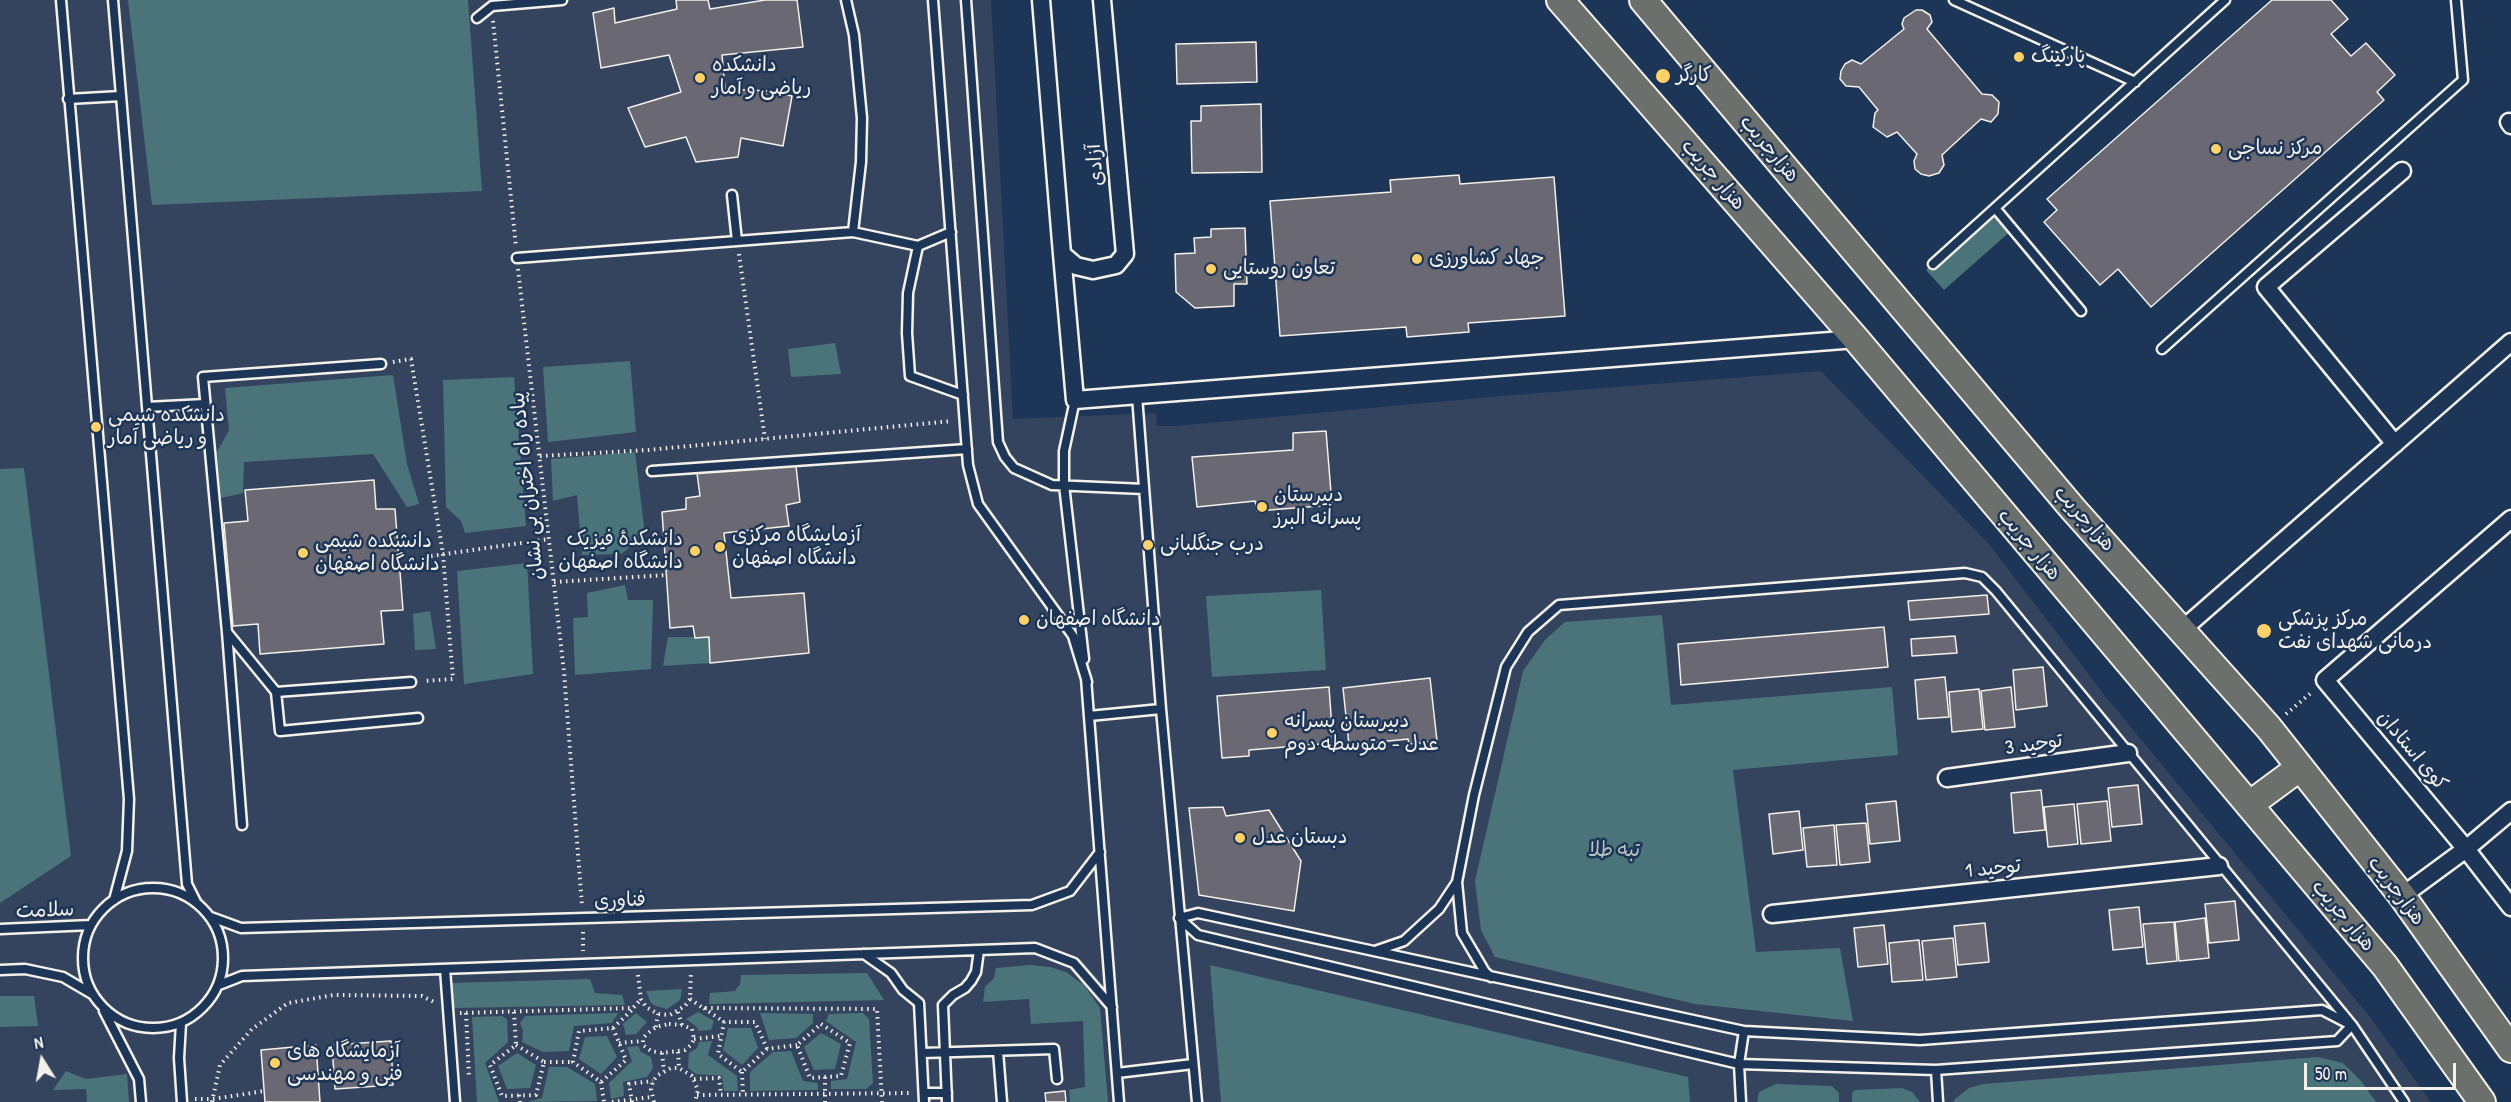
<!DOCTYPE html>
<html>
<head>
<meta charset="utf-8">
<style>
  body { margin:0 }
  #map { position:relative; width:2511px; height:1102px; overflow:hidden; background:#1d3557; font-family:"Patrick Hand",sans-serif }
  canvas { display:block }
  .north { position:absolute; left:12px; top:1030px; width:60px; height:60px; -webkit-text-stroke:4px #1d3557; paint-order:stroke; rotate:349deg; font-size:16px; font-weight:700; line-height:24px; text-align:center; color:#f4f1e8 }
  .north::after { content:''; display:block; margin:auto; width:21px; height:27px; background:#f4f1e8; clip-path:polygon(50% 0,100% 100%,50% 72%,0 100%) }
  .scale { position:absolute; left:2304px; top:1063px; width:152px; height:27px; box-sizing:border-box; border:3px solid #f4f1e8; border-top:0; padding-left:8px; font-size:18px; line-height:21px; white-space:nowrap; color:#f4f1e8; -webkit-text-stroke:4px #1d3557; paint-order:stroke }
</style>
</head>
<body>
<div id="map">
<canvas width="2511" height="1102"></canvas>
<div class="north">N</div>
<div class="scale">50 m</div>
</div>
<script>
const ctx = document.querySelector('canvas').getContext('2d');
ctx.lineJoin = 'round';
function fillPath(path, color) {
  ctx.fillStyle = color;
  ctx.fill(path, 'evenodd');
}
function shape(rows) {
  const path = new Path2D();
  for (const r of rows) {
    if (r.length === 3) {
      path.moveTo(r[0] + r[2], r[1]);
      path.arc(r[0], r[1], r[2], 0, 2 * Math.PI);
      continue;
    }
    path.moveTo(r[0], r[1]);
    for (let i = 2; i < r.length; i += 2) path.lineTo(r[i], r[i + 1]);
  }
  return path;
}
function strokePath(path, color, width, dash) {
  ctx.strokeStyle = color;
  ctx.lineWidth = width;
  ctx.lineCap = dash ? 'butt' : 'round';
  ctx.setLineDash(dash || []);
  ctx.stroke(path);
}
function drawText(font, color, halo, rows, align = 'center') {
  ctx.font = font + ' "Patrick Hand","Playpen Sans Arabic",sans-serif';
  ctx.lineWidth = 5;
  ctx.setLineDash([]);
  ctx.textBaseline = 'middle';
  ctx.strokeStyle = halo;
  ctx.fillStyle = color;
  for (const [text, x, y, turn = 0] of rows) {
    ctx.save();
    ctx.translate(x, y);
    ctx.rotate((+turn || 0) * Math.PI / 180);
    ctx.textAlign = isNaN(turn) ? turn : align;
    if (halo) ctx.strokeText(text, 0, 0);
    ctx.fillText(text, 0, 0);
    ctx.restore();
  }
}
const built = shape([
  [0,0,991,0,1013,419,1156,413,1157,426,1176,426,1501,396,1821,371,1988,543,2106,697,2370,1017,2431,1102,0,1102]
]);
const green = shape([
  [128,0,468,0,482,191,152,205],
  [1995,208,2013,229,1944,290,1926,270],
  [835,343,841,374,791,377,788,349],
  [630,361,636,432,548,442,543,367],
  [393,375,407,464,419,504,407,507,373,454,244,462,243,493,221,498,217,452,229,430,225,388],
  [514,377,526,526,465,533,461,521,446,507,443,380],
  [635,452,645,535,621,554,582,555,577,495,553,501,551,459],
  [24,468,71,856,0,903,0,469],
  [527,563,533,674,464,684,457,571],
  [625,585,628,600,653,600,651,669,575,675,573,618,588,617,587,593],
  [1321,590,1326,670,1212,677,1206,596],
  [430,611,436,649,415,650,413,614],
  [1662,615,1671,705,1892,687,1898,755,1733,770,1756,952,1840,948,1853,1021,1695,1004,1495,957,1481,930,1475,881,1523,671,1545,640,1565,622],
  [668,637,709,637,710,663,663,666],
  [1029,965,1050,967,1066,972,1084,985,1100,1008,1108,1102,1070,1102,1069,1090,1085,1087,1083,1021,1031,1024,1029,999,983,1002,985,987,994,978,996,968],
  [1210,965,1688,1077,1690,1102,1221,1102],
  [867,973,884,1000,709,1004,710,993,735,991,740,984,741,975],
  [590,979,595,993,622,995,625,1005,451,1008,450,983],
  [682,989,680,1000,667,1009,656,1006,651,1003,646,991],
  [0,996,34,996,38,1026,0,1027],
  [698,1012,714,1021,711,1030,698,1031,697,1027,686,1019],
  [618,1013,612,1023,574,1026,569,1051,543,1052,522,1042,523,1030,520,1023,525,1016],
  [636,1013,647,1022,636,1034,626,1035,623,1024],
  [760,1013,813,1014,813,1023,796,1038,769,1040],
  [863,1013,869,1019,873,1083,866,1089,831,1089,831,1081,847,1079,856,1042,826,1021,829,1014],
  [502,1016,507,1019,508,1042,485,1063,499,1102,477,1102,472,1017],
  [728,1028,751,1028,758,1048,742,1065,723,1050],
  [821,1033,841,1044,835,1069,814,1070,804,1047],
  [607,1036,617,1057,601,1074,579,1059,585,1037],
  [712,1041,708,1055,737,1076,738,1091,724,1091,722,1076,696,1074,688,1068,689,1053,697,1048,699,1042],
  [638,1046,641,1052,651,1057,653,1068,647,1077,623,1082,624,1096,611,1099,609,1083,632,1061,627,1047],
  [791,1051,803,1081,818,1083,818,1090,750,1091,750,1072,773,1052],
  [517,1053,536,1065,530,1088,507,1089,498,1066],
  [2318,1057,2343,1063,2361,1081,2376,1102,1954,1102,1955,1099,1969,1088,1983,1084],
  [549,1067,567,1067,595,1084,597,1101,527,1102,542,1098],
  [66,1071,86,1079,127,1074,129,1102,87,1102,86,1089,53,1090],
  [1776,1084,1832,1086,1839,1093,1839,1102,1757,1102,1759,1092],
  [1902,1088,1912,1092,1920,1102,1852,1102,1852,1093,1855,1090]
]);
const building = shape([
  [676,0,708,0,710,9,765,0,797,0,803,47,722,55,725,89,768,91,792,96,783,146,741,138,738,157,696,162,686,137,645,147,628,108,681,92,669,55,601,68,593,13,614,8,615,23,677,9,676,0],
  [2272,0,2331,0,2348,19,2331,34,2351,56,2366,43,2395,75,2377,92,2384,100,2151,307,2118,269,2100,285,2044,222,2057,210,2047,199,2272,0],
  [1916,10,1922,10,1930,15,1932,22,1927,29,1982,94,1992,95,1999,102,1998,114,1991,122,1981,119,1942,155,1944,165,1939,173,1929,176,1921,174,1915,169,1914,161,1917,154,1897,132,1887,137,1873,127,1875,113,1878,110,1859,87,1846,86,1840,79,1841,71,1845,64,1852,60,1861,64,1904,29,1902,24,1904,18,1916,10],
  [1256,42,1257,82,1177,84,1176,44,1256,42],
  [1261,104,1262,172,1192,173,1191,121,1201,121,1201,106,1261,104],
  [1459,175,1460,184,1554,177,1565,316,1468,323,1469,332,1407,337,1406,327,1280,336,1270,201,1391,192,1390,180,1459,175],
  [1245,228,1247,284,1234,284,1234,306,1195,308,1176,292,1175,254,1195,253,1194,238,1211,237,1211,229,1245,228],
  [1326,431,1332,505,1257,511,1255,501,1197,507,1192,457,1293,450,1293,433,1326,431],
  [796,466,800,502,786,505,789,526,724,533,731,598,804,593,809,653,710,663,709,637,695,638,693,626,670,628,662,512,686,509,686,498,700,496,697,473,796,466],
  [374,480,376,509,395,509,403,610,381,611,384,644,260,654,258,624,233,626,224,523,248,521,245,490,374,480],
  [1987,595,1989,614,1910,620,1908,601,1987,595],
  [1884,627,1888,667,1681,685,1678,644,1884,627],
  [1955,636,1957,653,1912,656,1911,639,1955,636],
  [2043,667,2047,706,2016,710,2013,670,2043,667],
  [1945,677,1949,717,1918,719,1915,680,1945,677],
  [1430,678,1437,741,1409,744,1408,739,1349,745,1343,688,1430,678],
  [1329,687,1333,743,1249,750,1249,756,1222,758,1217,696,1329,687],
  [2011,687,2015,727,1985,730,1981,691,2011,687],
  [1979,689,1983,729,1952,732,1949,692,1979,689],
  [2138,785,2142,824,2112,827,2108,788,2138,785],
  [2041,790,2045,830,2014,833,2011,793,2041,790],
  [1896,801,1900,841,1870,844,1866,804,1896,801],
  [2107,801,2111,841,2081,844,2077,804,2107,801],
  [2074,804,2078,844,2048,847,2044,807,2074,804],
  [1223,807,1226,816,1269,810,1301,861,1294,911,1199,895,1189,808,1223,807],
  [1799,811,1803,850,1773,854,1769,814,1799,811],
  [1866,823,1870,862,1840,865,1836,825,1866,823],
  [1834,825,1837,865,1807,867,1803,828,1834,825],
  [2235,901,2239,940,2209,943,2205,904,2235,901],
  [2139,907,2143,947,2113,950,2109,910,2139,907],
  [2205,918,2209,958,2179,961,2175,922,2205,918],
  [2174,922,2177,961,2147,964,2143,924,2174,922],
  [1985,923,1989,962,1958,965,1954,926,1985,923],
  [1884,925,1888,964,1858,967,1854,928,1884,925],
  [1953,938,1957,977,1926,980,1922,941,1953,938],
  [1919,940,1923,980,1892,982,1889,943,1919,940],
  [391,1041,393,1085,335,1089,332,1045,391,1041],
  [316,1045,320,1102,265,1102,261,1050,316,1045],
  [1065,1091,1066,1102,1046,1102,1045,1093,1065,1091]
]);
const path = shape([
  [493,21,516,247],
  [739,254,765,439],
  [518,269,564,672,582,906],
  [393,362,411,359,443,554,453,679,424,681],
  [540,456,648,450,952,421],
  [431,556,549,539],
  [554,582,667,575],
  [2286,714,2312,692],
  [583,932,583,951],
  [638,975,641,999,646,1007,658,1014,670,1015,685,1006,690,999,691,973],
  [690,999,703,1008,877,1009,882,1102],
  [704,1008,724,1022],
  [514,1012,516,1045],
  [678,1012,682,1025],
  [460,1013,633,1008,641,999],
  [466,1013,469,1077],
  [669,1024,682,1025,692,1029,694,1039,691,1045,685,1050,662,1053,651,1051,643,1045,643,1038,648,1033,656,1027,669,1024],
  [821,1024,850,1043,841,1076,810,1078,797,1045,821,1024],
  [656,1027,658,1014],
  [613,1028,626,1060,601,1082,573,1062,579,1031,613,1028,632,1010],
  [694,1039,721,1036],
  [619,1043,643,1041],
  [516,1045,544,1062,536,1095,502,1096,490,1065,516,1045],
  [767,1049,755,1022,724,1022,718,1054,742,1072,767,1049,797,1045],
  [678,1052,679,1068],
  [662,1053,664,1071],
  [544,1062,573,1062],
  [742,1072,743,1094],
  [825,1077,825,1102],
  [694,1079,719,1078,721,1094],
  [601,1082,604,1102],
  [519,1095,520,1102],
  [697,1095,910,1093],
  [195,1099,213,1099,264,1091],
  [212,1102,220,1065,252,1029,288,1003,334,995,422,996,434,1002],
  [612,1102,652,1097],
  [632,1102,629,1084,653,1081],
  [654,1102,651,1089,653,1081,658,1075,671,1068,679,1068,692,1076,698,1090,695,1102]
]);
const service = shape([
  [61,0,129,799,127,851,114,900],
  [113,0,187,884,196,902],
  [846,0,854,35,862,118,861,162,853,232],
  [933,0,968,465,978,504,1073,636,1087,682],
  [966,0,998,442,1005,457,1014,468,1052,485,1144,489],
  [1954,0,2135,82],
  [477,18,492,6,562,0],
  [68,99,121,96],
  [732,195,737,241],
  [1995,208,2081,311],
  [918,246,908,293,907,333,910,376,963,395],
  [517,258,853,232,918,246,951,232],
  [1933,264,2225,0],
  [2162,349,2463,80,2456,0],
  [1137,396,1161,709,1197,1102],
  [1075,400,1064,451,1064,485,1084,659],
  [147,407,205,404],
  [652,471,967,449],
  [227,632,276,692,280,731,418,718],
  [1086,678,1119,1102],
  [276,692,411,682],
  [1089,716,1161,709],
  [242,825,227,632,203,377,381,364],
  [153,958,70],
  [211,917,241,928,1032,905,1070,891,1100,852],
  [1179,918,1198,935,1739,1064,1936,1070,2337,1041,2352,1025],
  [1179,918,1198,913,1744,1031,1920,1040,2322,1010,2349,1024],
  [0,929,91,925],
  [1375,951,1404,941,1439,909,1457,882],
  [864,954,891,973,903,990,919,1003,924,1102],
  [445,969,455,1102],
  [0,970,25,969,63,977,92,994],
  [1491,977,1485,972,1462,933,1457,882,1474,795,1506,667,1528,632,1559,605,1965,573,1982,577,1996,591,2352,1025,2404,1102],
  [219,985,242,976,1035,948,1074,963,1112,1007],
  [104,1011,139,1079,141,1102],
  [181,1023,179,1058,182,1102],
  [998,1051,1002,1102],
  [922,1053,1054,1049,1057,1079],
  [1936,1070,1938,1102],
  [1117,1073,1193,1064],
  [924,1093,947,1093],
  [947,1102,943,1005,953,995,965,988,971,981,976,972,979,950],
  [1741,1102,1739,1064,1744,1031]
]);
const minor = shape([
  [1041,0,1062,254,1076,266,1093,270,1116,265,1125,254,1102,0],
  [2509,122,2511,125],
  [1062,254,1075,400,1856,339],
  [2395,444,2266,287,2402,171],
  [2511,519,2325,680,2466,849,2511,907],
  [2183,629,2511,342],
  [1947,778,2128,753],
  [2402,896,2466,849,2511,811],
  [1772,914,2219,866]
]);
const primary = shape([
  [1560,0,1856,339,2385,966,2482,1102],
  [1643,0,2073,509,2269,728,2402,896,2511,1049],
  [2249,805,2299,768]
]);
const markers = [
  [2019,57,6,"#ffd166"],
  [1663,76,8,"#ffd166"],
  [700,78,6,"#ffd166"],
  [2216,149,6,"#ffd166"],
  [1417,259,6,"#ffd166"],
  [1211,269,6,"#ffd166"],
  [96,427,6,"#ffd166"],
  [1262,507,6,"#ffd166"],
  [1148,545,6,"#ffd166"],
  [720,547,6,"#ffd166"],
  [695,551,6,"#ffd166"],
  [303,553,6,"#ffd166"],
  [1024,620,6,"#ffd166"],
  [2264,631,8,"#ffd166"],
  [1272,733,6,"#ffd166"],
  [1240,838,6,"#ffd166"],
  [275,1063,6,"#ffd166"]
];
const poiNames = [
  ["پارکینگ",2031,57],
  ["دانشکده",712,66],
  ["ریاضی و آمار",712,89],
  ["کارگر",1676,76],
  ["مرکز نساجی",2228,149],
  ["جهاد کشاورزی",1429,259],
  ["تعاون روستایی",1223,269],
  ["دانشکده شیمی",108,416],
  ["و ریاضی آمار",108,439],
  ["دبیرستان",1274,496],
  ["پسرانه البرز",1274,519],
  ["آزمایشگاه مرکزی",732,536],
  ["دانشگاه اصفهان",732,559],
  ["دانشکدهٔ فیزیک",683,540,"right"],
  ["دانشگاه اصفهان",683,563,"right"],
  ["دانشکده شیمی",315,542],
  ["دانشگاه اصفهان",315,565],
  ["درب جنگلبانی",1160,545],
  ["دانشگاه اصفهان",1036,620],
  ["مرکز پزشکی",2278,620],
  ["درمانی شهدای نفت",2278,643],
  ["دبیرستان پسرانه",1284,722],
  ["عدل - متوسطه دوم",1284,745],
  ["دبستان عدل",1252,838],
  ["آزمایشگاه های",287,1052],
  ["فنی و مهندسی",287,1075]
];
const streetNames = [
  ["هزارجریب",1769,149,50],
  ["آزادی",1096,165,-95],
  ["هزار جریب",1713,175,49],
  ["پیاده راه اختران بی نشان",528,486,-96],
  ["هزارجریب",2084,519,48],
  ["هزار جریب",2029,545,50],
  ["توحید 3",2034,745,-8],
  ["کوی استادان",2412,751,50],
  ["توحید 1",1993,869,-6],
  ["هزارجریب",2396,891,53],
  ["فناوری",620,901,-2],
  ["سلامت",45,911,-2],
  ["هزار جریب",2343,916,50]
];
const parkNames = [
  ["تبه طلا",1614,851]
];
fillPath(built, '#34445f');
fillPath(green, '#4a7479');
fillPath(building, '#696873');
strokePath(building, '#f4f1e8', 1.5);
strokePath(service, '#f4f1e8', 13);
strokePath(minor, '#f4f1e8', 21);
strokePath(primary, '#f4f1e8', 30);
strokePath(path, '#f4f1e8', 4, [1.5, 4.5]);
strokePath(service, '#1d3557', 8);
strokePath(minor, '#1d3557', 16);
strokePath(primary, '#6c706d', 26);
for (const [x, y, r, color] of markers) {
  const dot = new Path2D();
  dot.arc(x, y, r, 0, 2 * Math.PI);
  ctx.fillStyle = color;
  ctx.fill(dot);
  strokePath(dot, '#1d3557', 2);
}
drawText('20px', '#f4f1e8', '#1d3557', poiNames, 'left');
drawText('20px', '#f4f1e8', '#1d3557', streetNames);
drawText('20px', '#b8c5c1', '#1d3557', parkNames);
</script>
</body>
</html>
